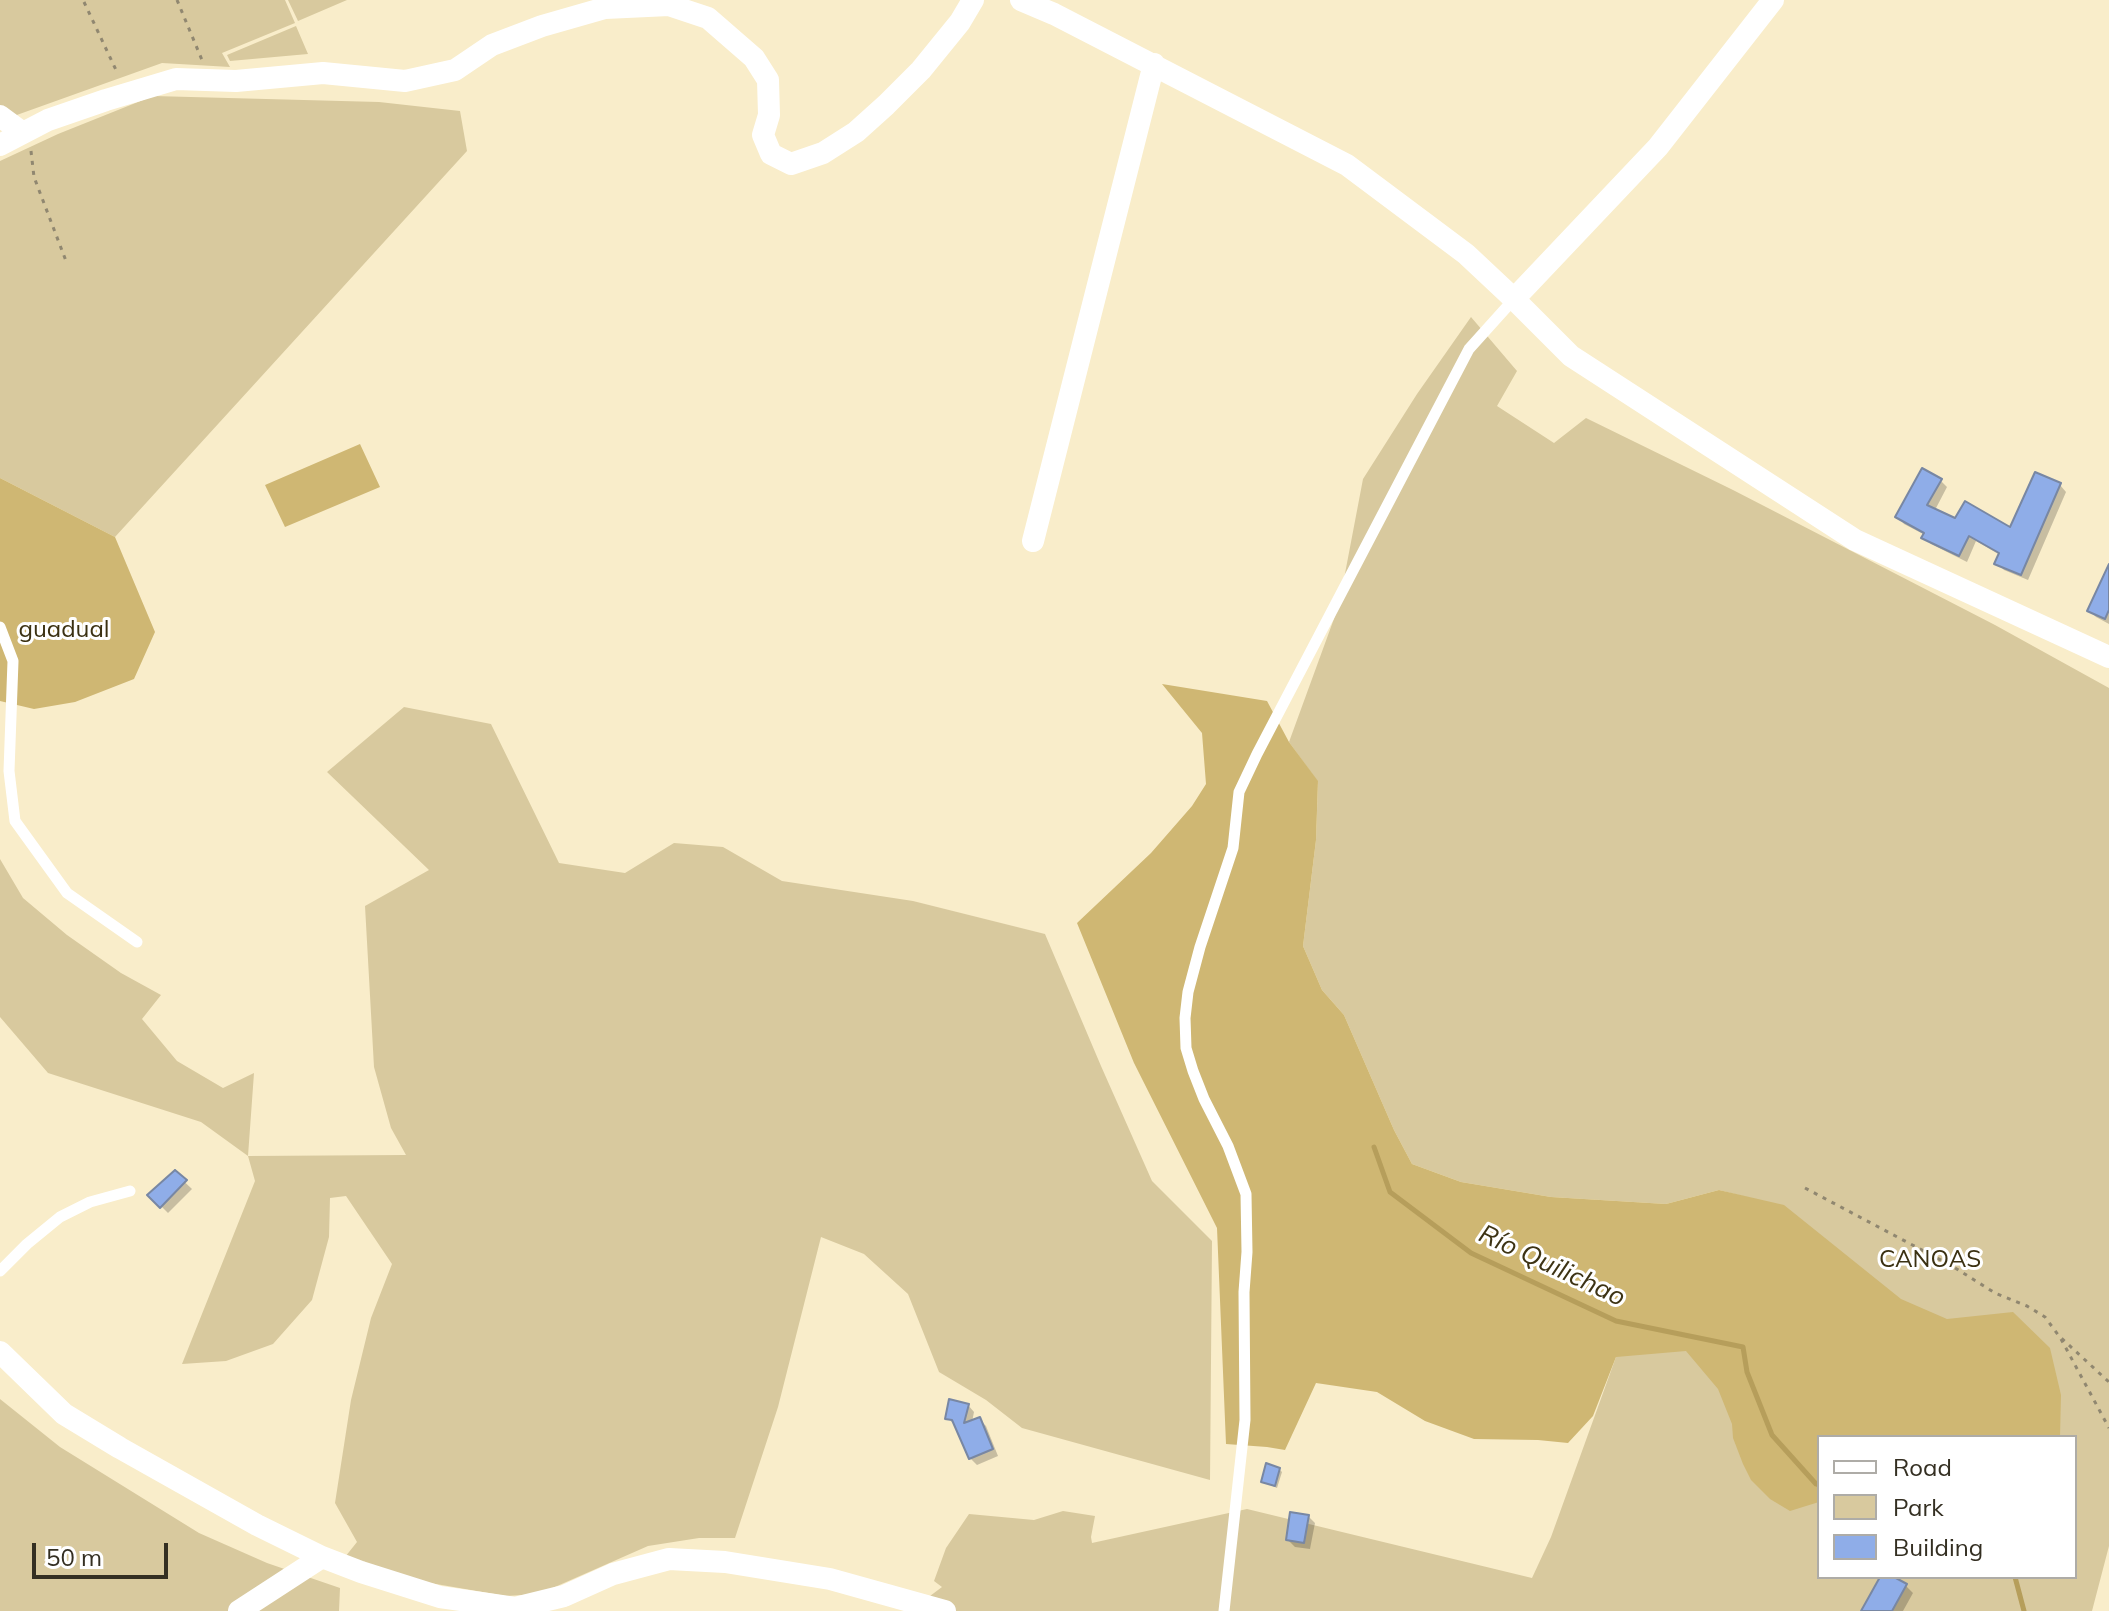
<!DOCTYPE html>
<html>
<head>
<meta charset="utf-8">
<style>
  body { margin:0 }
  #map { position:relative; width:2109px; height:1611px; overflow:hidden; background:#f9edca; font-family:Mulish,sans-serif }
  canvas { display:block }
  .legend { position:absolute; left:1817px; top:1435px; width:260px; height:144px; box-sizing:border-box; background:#fff; border:2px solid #aeaca7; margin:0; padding:10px 14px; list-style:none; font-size:24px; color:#342f22 }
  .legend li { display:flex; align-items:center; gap:16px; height:40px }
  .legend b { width:40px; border:2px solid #aeaca7 }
  .scale { position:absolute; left:32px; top:1543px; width:136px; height:36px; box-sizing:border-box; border:4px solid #342f22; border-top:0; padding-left:10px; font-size:24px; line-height:28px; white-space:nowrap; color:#342f22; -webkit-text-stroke:6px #fff; paint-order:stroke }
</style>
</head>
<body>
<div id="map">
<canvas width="2109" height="1611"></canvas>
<ul class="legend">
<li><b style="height:10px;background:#fff"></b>Road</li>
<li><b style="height:22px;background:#d8c99e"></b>Park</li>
<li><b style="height:22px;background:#8fade8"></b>Building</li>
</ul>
<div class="scale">50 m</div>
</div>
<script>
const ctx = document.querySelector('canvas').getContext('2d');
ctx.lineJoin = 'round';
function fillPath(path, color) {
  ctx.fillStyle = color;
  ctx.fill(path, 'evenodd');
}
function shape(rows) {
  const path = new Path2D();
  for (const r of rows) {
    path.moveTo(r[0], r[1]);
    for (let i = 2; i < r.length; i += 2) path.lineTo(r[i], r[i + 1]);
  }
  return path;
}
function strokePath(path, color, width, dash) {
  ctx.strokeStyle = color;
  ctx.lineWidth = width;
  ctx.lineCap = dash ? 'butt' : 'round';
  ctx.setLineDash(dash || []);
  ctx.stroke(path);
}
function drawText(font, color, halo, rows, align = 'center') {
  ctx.font = font + ' Mulish,sans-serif';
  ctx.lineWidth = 6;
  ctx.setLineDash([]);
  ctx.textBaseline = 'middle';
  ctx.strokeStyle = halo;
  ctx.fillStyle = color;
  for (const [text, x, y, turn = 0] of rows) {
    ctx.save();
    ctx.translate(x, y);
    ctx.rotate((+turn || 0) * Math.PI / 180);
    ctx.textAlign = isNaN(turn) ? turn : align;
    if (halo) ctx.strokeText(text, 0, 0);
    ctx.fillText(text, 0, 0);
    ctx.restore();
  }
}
const green = shape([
  [0,0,285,0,295,23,222,53,230,67,162,63,0,121],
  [288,0,347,0,298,21],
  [296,26,308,54,230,61,227,55],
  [153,96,379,102,460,111,467,151,115,537,0,478,0,161,58,134],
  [1471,317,1517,371,1497,406,1554,443,1586,418,1733,490,1995,625,2109,688,2109,1546,2092,1611,910,1611,942,1587,934,1581,946,1548,969,1514,1034,1520,1063,1511,1095,1516,1091,1537,1092,1543,1247,1509,1532,1578,1551,1537,1616,1357,1754,1199,1719,1190,1666,1204,1551,1197,1461,1182,1412,1164,1394,1130,1344,1015,1322,990,1303,946,1316,840,1318,782,1289,742,1339,605,1363,479,1417,394],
  [1819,1437,2075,1437,2075,1577,1819,1577],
  [404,707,491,724,559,863,625,873,674,843,723,847,782,881,913,901,1045,934,1101,1066,1152,1181,1212,1241,1210,1480,1022,1428,986,1400,939,1372,908,1294,864,1254,821,1237,778,1407,735,1538,699,1538,648,1546,539,1594,506,1596,430,1583,341,1562,357,1542,335,1503,351,1400,371,1318,392,1264,346,1196,330,1198,329,1237,312,1300,273,1344,226,1361,182,1364,255,1181,248,1156,201,1122,48,1073,0,1017,0,859,23,898,67,935,121,973,161,995,142,1019,177,1061,223,1088,254,1073,248,1156,406,1155,391,1128,374,1067,365,906,429,870,327,772],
  [0,1399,60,1447,199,1533,267,1563,340,1588,339,1611,0,1611]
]);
const forest = shape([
  [360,444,380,487,285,527,265,485],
  [0,478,115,537,155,632,134,679,75,702,34,709,0,701],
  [1162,684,1267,701,1289,742,1318,781,1316,840,1303,946,1322,990,1344,1015,1394,1130,1412,1164,1461,1182,1551,1197,1666,1204,1719,1190,1784,1205,1901,1299,1947,1319,2013,1312,2050,1348,2061,1395,2060,1437,1819,1437,1819,1502,1790,1511,1770,1499,1751,1480,1743,1464,1733,1438,1732,1424,1718,1389,1686,1351,1616,1357,1593,1416,1568,1443,1538,1440,1474,1439,1425,1421,1377,1392,1316,1383,1285,1450,1267,1447,1226,1444,1217,1228,1134,1063,1077,923,1151,853,1192,806,1206,784,1202,733]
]);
const shadow = shape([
  [1940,480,1947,487,1935,510,1956,520,2011,530,2060,485,2066,492,2028,580,2004,570,1997,563,2000,555,1976,541,1967,562,1931,544,1924,537,1925,535,1904,524,1898,517],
  [2109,577,2109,624,2096,617,2089,610],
  [175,1173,192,1189,168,1213,150,1195],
  [968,1405,974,1412,972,1422,979,1419,986,1426,998,1456,977,1465,970,1458,957,1426,947,1418],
  [1279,1469,1282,1472,1277,1488,1263,1482],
  [1308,1516,1315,1523,1310,1549,1295,1547,1288,1540],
  [1882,1577,1890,1577,1906,1586,1913,1593,1903,1611,1869,1611]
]);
const stream = shape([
  [1374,1147,1390,1192,1471,1253,1616,1321,1743,1347,1747,1372,1772,1435,1816,1484,1819,1485],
  [2015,1577,2024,1611]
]);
const building = shape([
  [1922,468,1942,479,1927,505,1955,518,1965,501,2010,527,2035,472,2061,483,2021,575,1994,564,1999,553,1969,536,1959,556,1921,538,1924,533,1895,517,1922,468],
  [2109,564,2109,610,2105,619,2087,611,2109,564],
  [175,1170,187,1180,160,1208,147,1195,175,1170],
  [949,1399,969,1404,964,1423,980,1417,993,1449,969,1459,952,1420,945,1419,949,1399],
  [1266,1463,1280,1468,1275,1486,1261,1482,1266,1463],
  [1290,1512,1309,1515,1304,1543,1286,1540,1290,1512],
  [1880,1577,1894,1577,1907,1584,1892,1611,1861,1611,1880,1577]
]);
const path = shape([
  [177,0,202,60],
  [84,2,116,70],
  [31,151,34,177,66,261],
  [1805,1188,1952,1266,1995,1293,2027,1306,2045,1317,2059,1336,2109,1382],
  [2061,1339,2109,1428]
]);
const service = shape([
  [0,627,13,661,9,771,15,821,67,893,137,942],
  [0,1271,27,1244,60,1217,90,1202,130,1191],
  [1224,1611,1245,1420,1244,1292,1247,1252,1246,1194,1228,1146,1204,1099,1193,1071,1186,1048,1185,1018,1188,992,1200,947,1233,848,1239,792,1257,754,1469,349,1514,299]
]);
const minor = shape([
  [1021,0,1054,14,1347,165,1466,254,1514,299,1571,356,1855,540,2109,657],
  [0,116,23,133],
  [0,145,48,120,106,100,176,79,236,81,323,73,405,81,455,70,492,45,542,26,605,8,669,5,708,18,754,58,768,80,769,115,763,135,771,154,791,164,823,153,856,132,886,105,921,70,960,22,973,0],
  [1514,299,1658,147,1773,0],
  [1033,541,1154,64],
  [0,1352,64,1414,120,1448,257,1525,322,1557,361,1572,440,1597,515,1608,564,1596,613,1574,669,1559,725,1562,830,1579,945,1611],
  [239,1611,322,1557]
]);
const parkNames = [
  ["guadual",64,630],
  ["CANOAS",1930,1260]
];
const waterNames = [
  ["Río Quilichao",1552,1266,25]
];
fillPath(green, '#d8c99e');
fillPath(forest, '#cfb773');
fillPath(shadow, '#0003');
strokePath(stream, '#b69e5b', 5);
fillPath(building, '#8fade8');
strokePath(building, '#7887a3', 2);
strokePath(path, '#908770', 3, [4, 6]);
strokePath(service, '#fff', 11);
strokePath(minor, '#fff', 22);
drawText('24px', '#3b3112', '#fff', parkNames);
drawText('italic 26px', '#3d3314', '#fff', waterNames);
</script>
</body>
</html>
